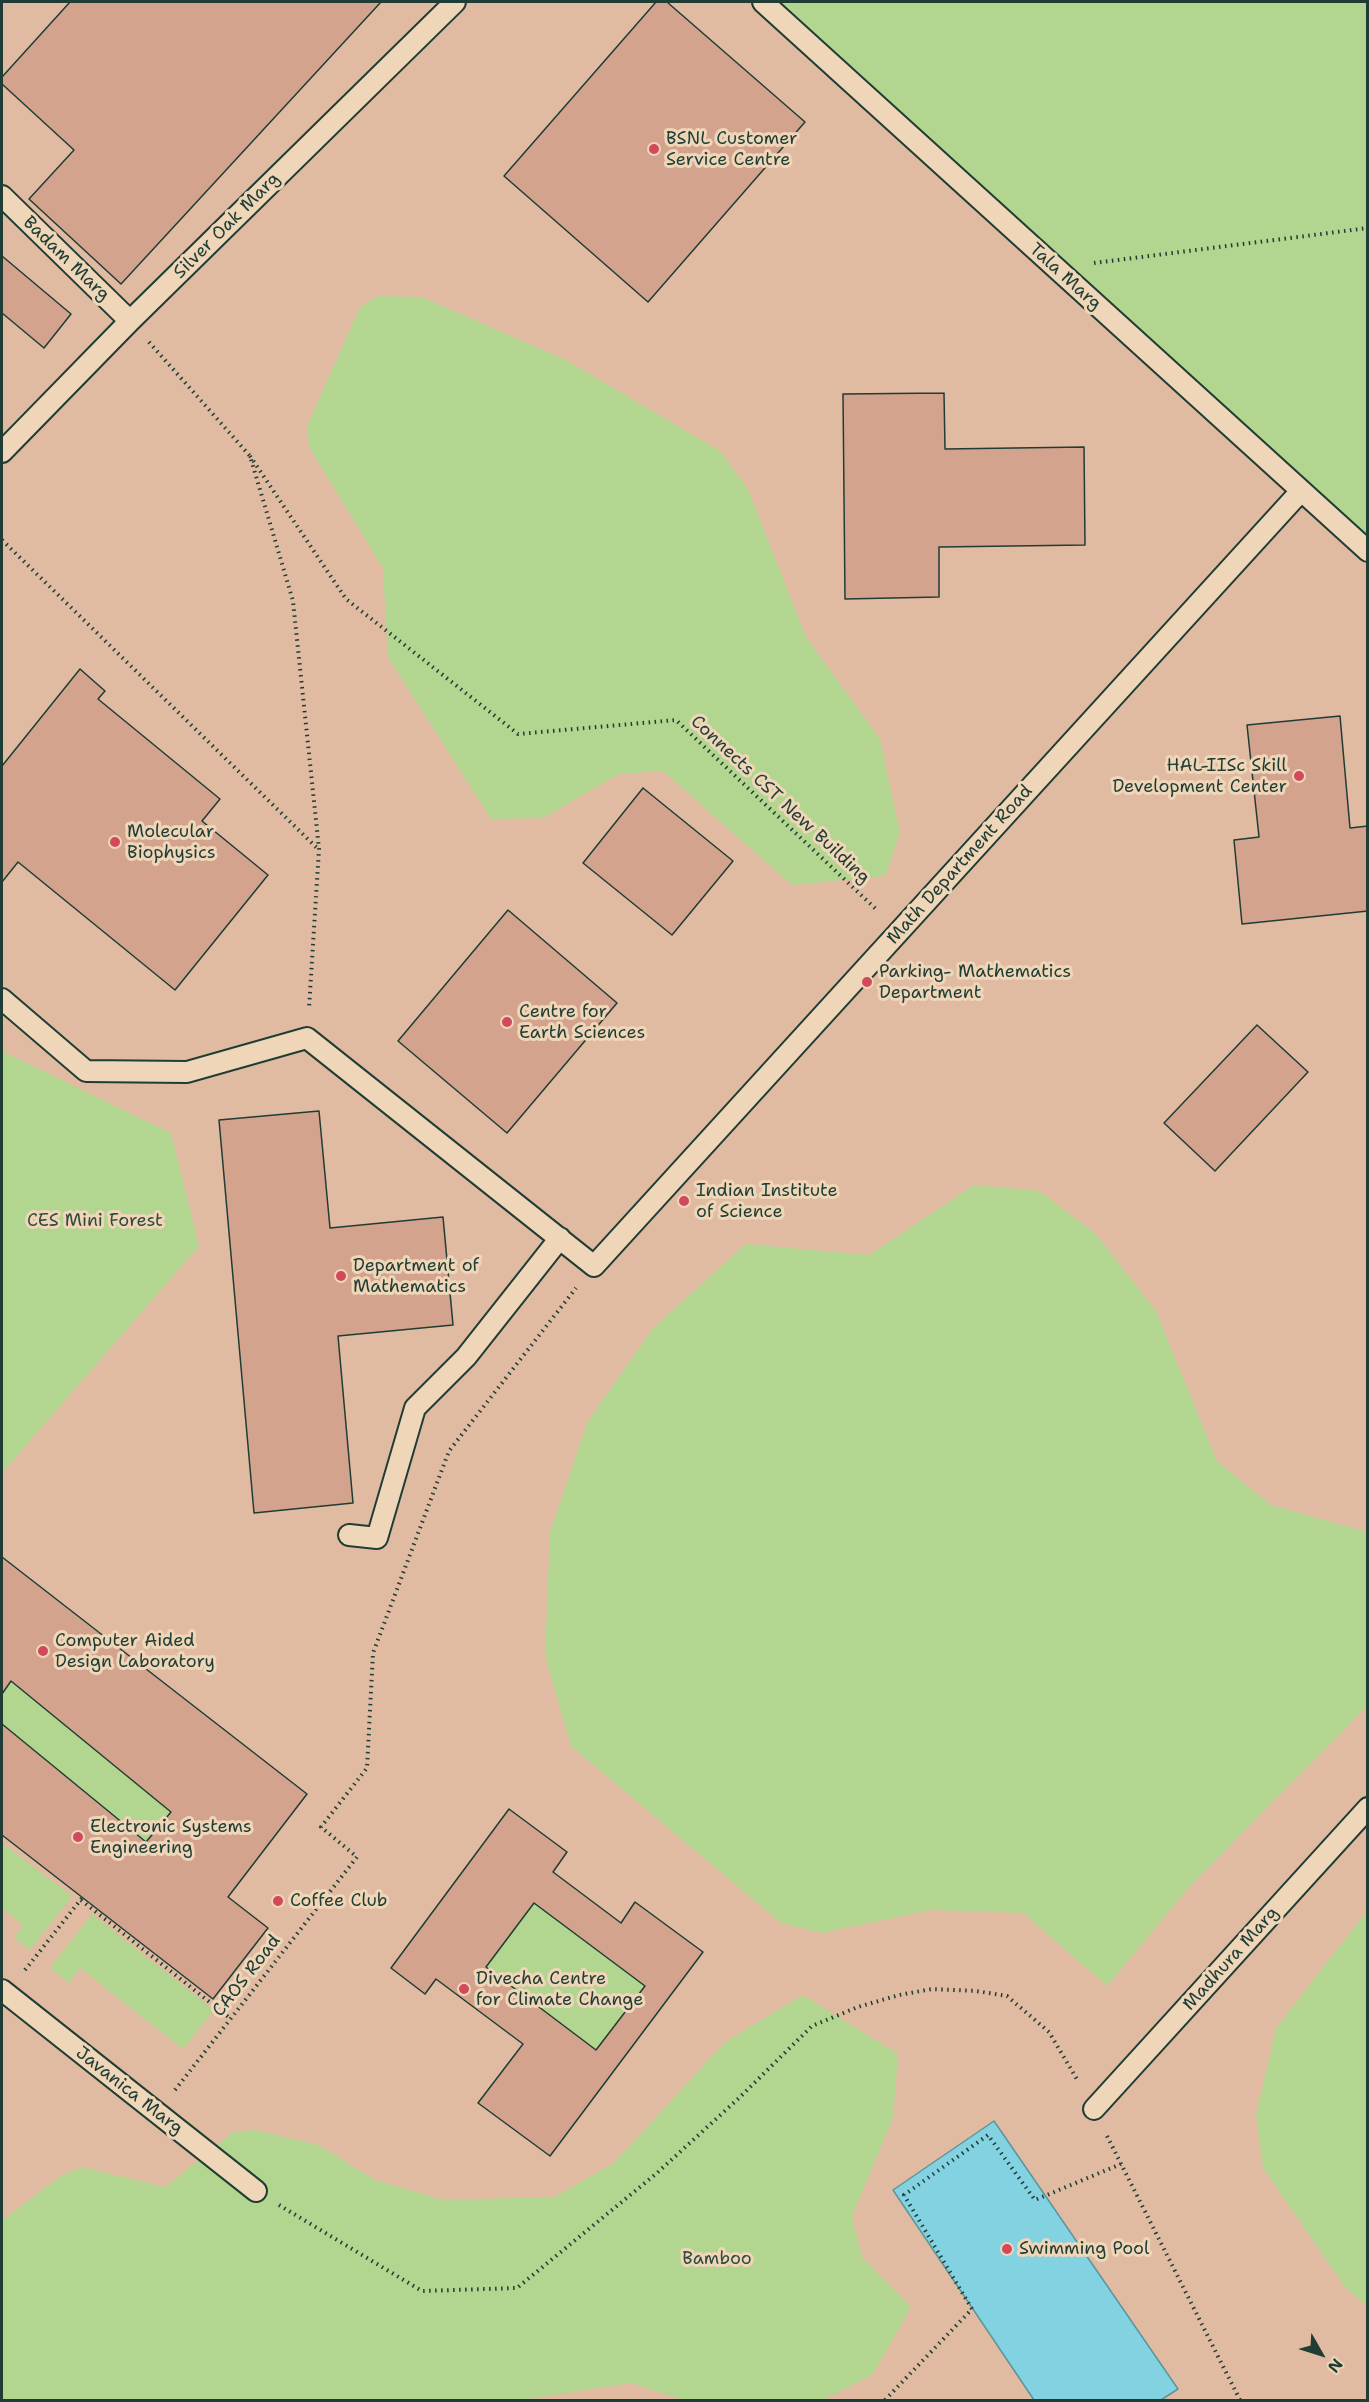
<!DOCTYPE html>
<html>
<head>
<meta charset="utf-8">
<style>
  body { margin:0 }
  #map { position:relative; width:1369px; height:2402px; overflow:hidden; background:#ebc9ad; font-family:"Shantell Sans",sans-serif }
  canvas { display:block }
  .frame { position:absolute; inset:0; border:3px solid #1f3d34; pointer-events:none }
  .north { position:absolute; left:1291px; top:2324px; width:60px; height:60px; -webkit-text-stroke:4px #f0d6b8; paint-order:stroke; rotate:129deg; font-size:16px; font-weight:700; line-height:24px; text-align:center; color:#1f3d34 }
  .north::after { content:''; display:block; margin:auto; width:21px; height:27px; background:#1f3d34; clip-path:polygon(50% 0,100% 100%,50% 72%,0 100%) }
</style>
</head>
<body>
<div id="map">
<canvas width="1369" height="2402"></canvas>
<div class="frame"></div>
<div class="north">N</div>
</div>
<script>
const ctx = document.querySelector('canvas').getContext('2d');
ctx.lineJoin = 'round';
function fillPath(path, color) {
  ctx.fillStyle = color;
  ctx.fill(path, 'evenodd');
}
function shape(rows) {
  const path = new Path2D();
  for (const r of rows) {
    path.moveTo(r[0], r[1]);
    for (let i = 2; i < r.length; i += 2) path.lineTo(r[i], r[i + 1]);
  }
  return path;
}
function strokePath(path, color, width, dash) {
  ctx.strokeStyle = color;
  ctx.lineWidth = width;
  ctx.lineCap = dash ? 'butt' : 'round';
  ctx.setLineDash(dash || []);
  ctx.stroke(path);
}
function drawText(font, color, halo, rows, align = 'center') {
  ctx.font = font + ' "Shantell Sans",sans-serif';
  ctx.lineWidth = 6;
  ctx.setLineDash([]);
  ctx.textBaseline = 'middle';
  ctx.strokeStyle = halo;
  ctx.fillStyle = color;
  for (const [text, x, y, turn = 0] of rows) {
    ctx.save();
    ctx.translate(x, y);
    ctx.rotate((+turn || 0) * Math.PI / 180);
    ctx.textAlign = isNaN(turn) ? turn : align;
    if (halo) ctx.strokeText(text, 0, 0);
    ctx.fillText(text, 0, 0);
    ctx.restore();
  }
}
const built = shape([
  [2,2,1367,2,1367,2400,2,2400]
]);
const green = shape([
  [763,2,1367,2,1367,551],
  [378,296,422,297,566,360,720,451,748,489,806,637,880,739,900,833,885,876,792,885,663,771,619,774,543,818,491,819,388,657,383,568,309,447,307,426,360,307],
  [2,1051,171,1133,199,1246,2,1473],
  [974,1185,1040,1191,1096,1234,1156,1311,1217,1461,1271,1505,1367,1532,1367,1706,1191,1885,1107,1986,1023,1913,931,1910,822,1933,781,1923,571,1746,545,1656,550,1532,588,1421,653,1328,746,1244,869,1255],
  [11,1681,171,1812,146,1842,2,1724,2,1694],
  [2,1843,72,1896,30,1950,14,1938,23,1925,2,1908],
  [534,1903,645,1986,596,2050,486,1967],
  [1367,1911,1367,2306,1345,2287,1263,2168,1256,2115,1276,2028],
  [92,1914,214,2010,183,2049,80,1968,69,1983,50,1968],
  [803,1995,898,2054,893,2118,852,2216,862,2257,911,2307,873,2374,823,2400,684,2400,631,2383,521,2400,4,2400,2,2379,2,2226,4,2219,59,2177,82,2167,165,2187,233,2132,255,2130,319,2145,375,2180,444,2200,554,2197,614,2163,725,2042]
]);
const water = shape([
  [994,2121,1178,2389,1161,2400,1034,2400,893,2190,994,2121]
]);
const building = shape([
  [70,2,381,2,121,284,29,199,74,150,2,84,2,77,70,2],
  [656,2,667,2,805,122,648,302,504,176,656,2],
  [2,256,71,314,44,348,2,313,2,256],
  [944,393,945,449,1084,447,1085,545,939,547,939,597,845,599,843,394,944,393],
  [80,669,105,691,98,699,220,799,202,821,268,875,175,990,18,862,2,882,2,766,80,669],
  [1340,716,1350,828,1368,826,1368,911,1242,924,1234,840,1259,837,1247,725,1340,716],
  [643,788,733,861,672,935,583,863,643,788],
  [508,910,617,1003,507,1133,398,1041,508,910],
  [1257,1025,1308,1072,1215,1171,1164,1123,1257,1025],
  [319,1111,330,1228,443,1217,453,1325,338,1336,353,1503,254,1513,219,1120,319,1111],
  [2,1557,307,1794,228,1897,268,1928,213,1999,2,1835,2,1724,146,1842,171,1812,11,1681,2,1694,2,1557],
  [509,1809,567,1852,553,1872,621,1923,635,1902,703,1952,550,2156,478,2103,523,2044,436,1979,425,1994,391,1968,509,1809],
  [534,1903,645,1986,596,2050,486,1967,534,1903]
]);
const path = shape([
  [1094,263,1368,228],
  [149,342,250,456,293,601,319,849,309,1008],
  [250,456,346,599,518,734,676,720,878,911],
  [2,540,318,849],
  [81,1900,231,2019],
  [25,1970,82,1898],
  [175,2090,357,1857,321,1827,367,1768,373,1653,449,1451,576,1288],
  [1107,2136,1240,2400],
  [279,2205,422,2291,517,2288,657,2173,739,2098,812,2026,858,2007,899,1995,932,1989,976,1991,1007,1996,1049,2032,1078,2081],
  [885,2400,972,2309,904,2195,988,2135,1035,2200,1121,2164]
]);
const service = shape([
  [763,2,1368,551],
  [2,196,130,321],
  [2,452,130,321,455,2],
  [2,999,86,1071,187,1072,307,1038,594,1266,1301,491],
  [349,1535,377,1538,415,1408,466,1357,560,1238],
  [2,1990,256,2191],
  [1094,2109,1368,1808]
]);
const markers = [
  [654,149,6,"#d1495b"],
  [1299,776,6,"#d1495b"],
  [115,842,6,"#d1495b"],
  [867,982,6,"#d1495b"],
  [507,1022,6,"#d1495b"],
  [684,1201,6,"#d1495b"],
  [341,1276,6,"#d1495b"],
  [43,1651,6,"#d1495b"],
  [78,1837,6,"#d1495b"],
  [278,1901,6,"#d1495b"],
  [464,1989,6,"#d1495b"],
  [1007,2249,6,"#d1495b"]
];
const poiNames = [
  ["BSNL Customer",666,139],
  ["Service Centre",666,160],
  ["HAL-IISc Skill",1287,766,"right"],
  ["Development Center",1287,787,"right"],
  ["Molecular",127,832],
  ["Biophysics",127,853],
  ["Parking- Mathematics",879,972],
  ["Department",879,993],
  ["Centre for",519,1012],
  ["Earth Sciences",519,1033],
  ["Indian Institute",696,1191],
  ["of Science",696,1212],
  ["Department of",353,1266],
  ["Mathematics",353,1287],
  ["Computer Aided",55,1641],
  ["Design Laboratory",55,1662],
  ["Electronic Systems",90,1827],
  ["Engineering",90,1848],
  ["Coffee Club",290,1901],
  ["Divecha Centre",476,1979],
  ["for Climate Change",476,2000],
  ["Swimming Pool",1019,2249]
];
const streetNames = [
  ["Silver Oak Marg",227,226,-45],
  ["Badam Marg",66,259,44],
  ["Tala Marg",1065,277,42],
  ["Connects CST New Building",780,800,43],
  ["Math Department Road",960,865,-48],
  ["Madhura Marg",1231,1959,-48],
  ["CAOS Road",247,1976,-52],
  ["Javanica Marg",129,2091,38]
];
const parkNames = [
  ["CES Mini Forest",95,1221],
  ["Bamboo",717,2259]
];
fillPath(built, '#e0bba2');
fillPath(green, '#b2d58f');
fillPath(water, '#83d2e1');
strokePath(water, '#5b969c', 1.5);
fillPath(building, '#d3a38e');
strokePath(building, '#1f3d34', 1.5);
strokePath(service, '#1f3d34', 24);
strokePath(path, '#1f3d34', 4, [1.5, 4.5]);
strokePath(service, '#f0d6b8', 20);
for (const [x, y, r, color] of markers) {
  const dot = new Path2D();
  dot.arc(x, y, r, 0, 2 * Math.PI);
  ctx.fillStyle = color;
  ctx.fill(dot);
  strokePath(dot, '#f0d6b8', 2);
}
drawText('18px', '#1f3d34', '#f0d6b8', poiNames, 'left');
drawText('18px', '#1f3d34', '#f0d6b8', streetNames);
drawText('18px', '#2e4c3d', '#f0d6b8', parkNames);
</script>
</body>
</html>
